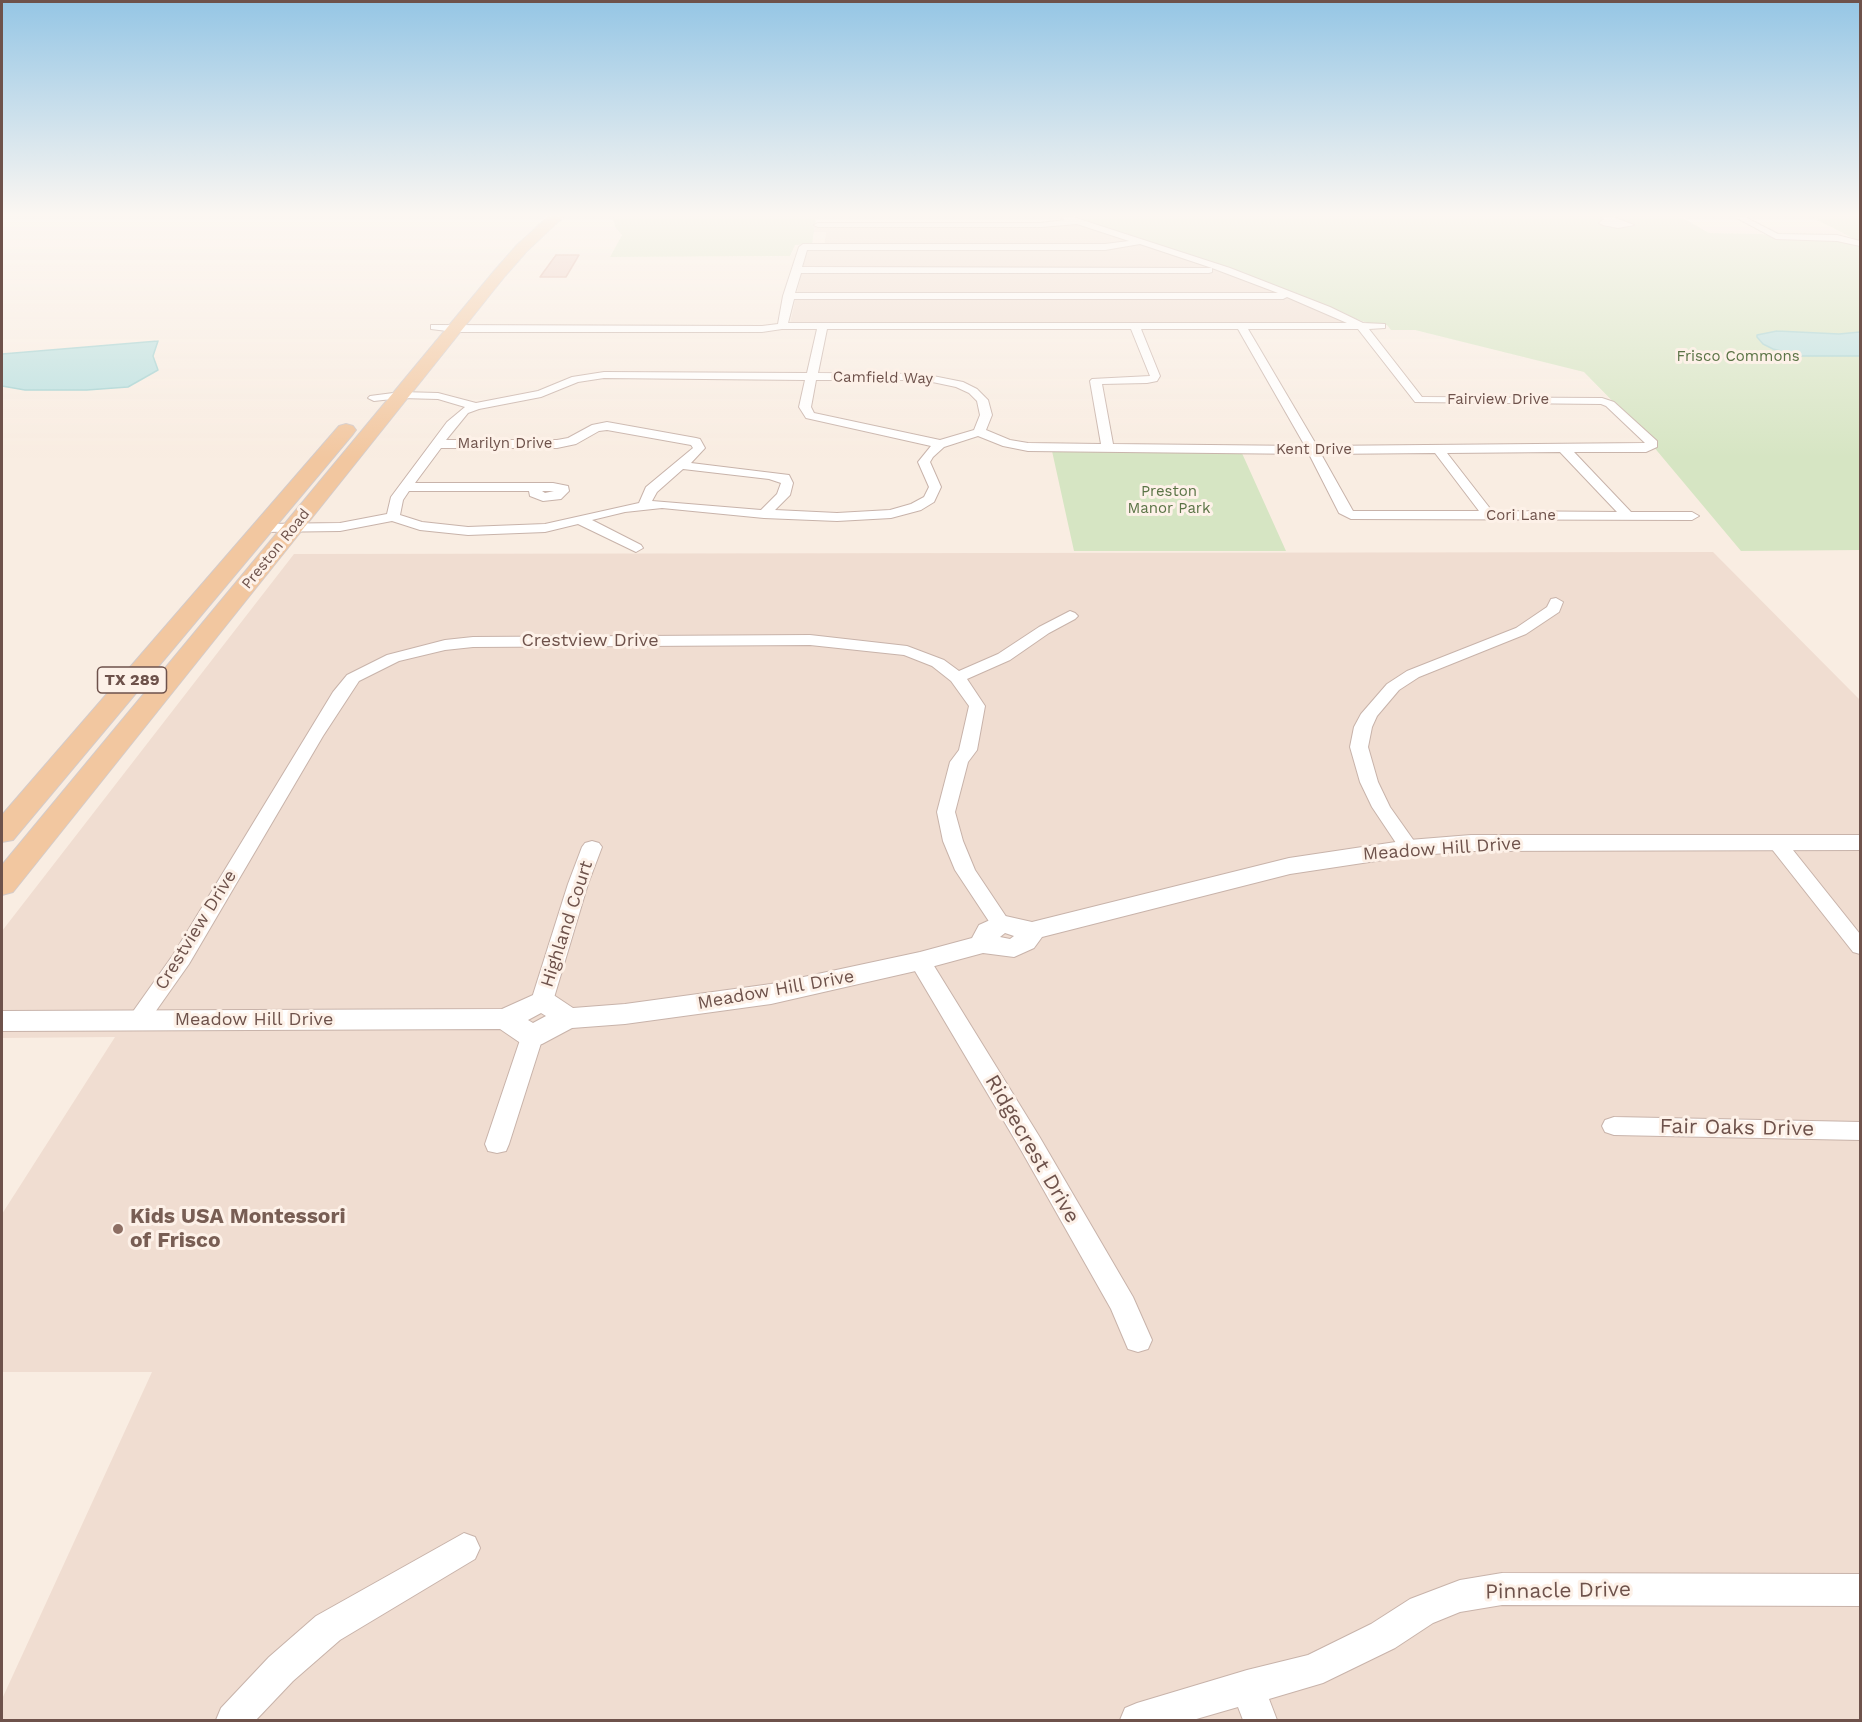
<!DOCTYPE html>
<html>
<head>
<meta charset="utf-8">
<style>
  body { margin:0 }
  #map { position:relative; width:1862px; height:1722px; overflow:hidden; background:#f9ede2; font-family:"Work Sans",sans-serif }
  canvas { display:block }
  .frame { position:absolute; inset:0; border:3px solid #6e524b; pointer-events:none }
</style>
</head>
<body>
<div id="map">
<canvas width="1862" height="1722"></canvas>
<div class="frame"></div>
</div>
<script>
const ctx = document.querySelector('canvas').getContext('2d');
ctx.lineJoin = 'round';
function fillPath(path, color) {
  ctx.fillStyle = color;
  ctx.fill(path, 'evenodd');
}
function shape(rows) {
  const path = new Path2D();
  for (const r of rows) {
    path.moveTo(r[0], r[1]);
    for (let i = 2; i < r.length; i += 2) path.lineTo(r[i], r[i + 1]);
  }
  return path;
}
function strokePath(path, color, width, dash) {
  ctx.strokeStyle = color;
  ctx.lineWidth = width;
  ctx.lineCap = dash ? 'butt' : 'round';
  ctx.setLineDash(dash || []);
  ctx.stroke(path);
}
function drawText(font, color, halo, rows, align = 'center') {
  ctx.font = font + ' "Work Sans",sans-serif';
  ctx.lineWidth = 6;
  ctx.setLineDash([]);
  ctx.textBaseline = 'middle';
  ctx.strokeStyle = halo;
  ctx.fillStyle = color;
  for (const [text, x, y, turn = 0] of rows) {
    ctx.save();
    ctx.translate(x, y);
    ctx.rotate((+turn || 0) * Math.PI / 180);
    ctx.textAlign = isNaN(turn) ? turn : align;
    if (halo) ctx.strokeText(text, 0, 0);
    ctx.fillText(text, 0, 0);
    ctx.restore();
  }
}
const residential = shape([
  [1076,223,1192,260,1317,307,1349,324,790,323,807,248,824,248,826,232,814,232,815,226,1049,226],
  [1713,552,1860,700,1860,1720,2,1720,2,1699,152,1372,2,1372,2,1214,115,1037,2,1038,2,931,294,554]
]);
const green = shape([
  [613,217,816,217,812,244,795,245,790,256,610,257,622,235,615,227],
  [1072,217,1681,217,1709,233,1762,234,1789,239,1850,241,1860,247,1860,550,1741,551,1632,421,1584,372,1415,330,1391,330,1387,325,1370,324,1141,239],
  [1812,217,1860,217,1860,240,1856,240],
  [1052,451,1241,451,1286,551,1074,551]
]);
const water = shape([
  [1777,331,1839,334,1860,332,1860,356,1801,356,1773,349,1763,344,1757,337,1757,335,1777,331],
  [158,341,153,356,158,370,128,387,87,390,25,390,2,386,2,354,158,341]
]);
const building = shape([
  [556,255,579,255,566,277,540,277,556,255]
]);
const minor = shape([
  [1061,217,1073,217,1230,268,1330,307,1363,323,1385,324,1385,328,1369,329,1422,397,1602,398,1614,402,1657,441,1657,447,1646,452,1574,452,1631,512,1692,512,1699,516,1692,520,1351,519,1339,513,1309,454,1028,451,1003,446,978,436,944,447,933,457,930,462,941,487,934,502,921,510,891,518,837,521,764,518,662,508,625,512,592,520,641,545,643,548,636,552,578,524,545,532,468,535,420,530,392,521,340,531,263,532,256,528,263,524,340,523,387,514,391,497,447,422,465,407,438,399,401,398,374,401,368,398,370,396,401,392,438,393,476,403,538,391,572,377,604,372,807,373,817,329,782,329,762,332,455,332,431,329,431,325,762,326,778,324,783,296,799,247,803,244,1105,244,1129,241,1077,224,1041,227,818,227,814,225,818,223,1041,223,1065,220,1061,217],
  [1140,244,1212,268,802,267,807,250,1105,250,1140,244],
  [1212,268,1278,293,795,293,801,273,1209,273,1212,272,1212,268],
  [1287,297,1347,323,788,323,794,299,1283,299,1287,297],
  [827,329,1131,329,1150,376,1092,379,1090,381,1101,444,1028,443,1010,440,986,430,992,415,988,400,977,389,963,382,923,374,818,373,827,329],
  [1141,329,1238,329,1305,446,1113,444,1102,384,1147,383,1157,381,1160,376,1141,329],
  [1248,329,1358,329,1415,402,1601,404,1606,406,1645,443,1317,446,1248,329],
  [604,378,805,380,799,407,806,418,931,446,918,462,929,487,924,497,911,504,890,510,837,513,775,510,790,495,793,483,789,475,691,463,705,448,700,439,696,438,607,422,592,425,568,438,557,440,446,440,468,413,479,409,541,397,578,382,604,378],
  [816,380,923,380,956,387,969,393,977,401,980,415,974,430,940,440,814,413,811,407,816,380],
  [607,430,691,445,693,448,646,487,639,503,545,524,468,527,422,522,400,515,403,500,409,491,529,491,530,496,543,501,561,499,569,491,568,486,553,483,415,483,441,448,557,448,576,444,599,431,607,430],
  [1560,452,1617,512,1492,511,1447,453,1560,452],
  [1435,453,1479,511,1353,511,1321,454,1435,453],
  [683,469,769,479,781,483,777,494,761,510,652,501,657,492,683,469],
  [542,491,554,491,545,493,542,491],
  [1601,217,1613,217,1634,225,1618,228,1603,225,1599,223,1604,219,1601,217],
  [1735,217,1745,217,1778,234,1837,235,1860,241,1860,246,1837,241,1776,239,1735,217],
  [1556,598,1563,602,1559,612,1526,634,1419,677,1399,690,1377,716,1372,727,1368,747,1378,782,1390,807,1419,848,1416,852,1402,852,1372,807,1360,782,1350,747,1354,727,1361,714,1387,684,1407,671,1516,628,1547,607,1551,599,1556,598],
  [1070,611,1075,613,1078,616,1075,619,1049,633,1010,660,967,679,985,706,977,750,968,762,955,812,963,841,975,870,1011,924,1008,929,1001,931,994,929,955,870,943,841,937,812,950,762,959,750,969,706,951,681,932,666,904,655,810,645,473,647,445,650,399,661,359,681,323,736,189,964,146,1025,138,1028,130,1025,127,1020,173,955,333,692,347,675,387,655,445,640,473,637,810,635,907,646,944,660,959,671,998,654,1039,627,1070,611],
  [1778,838,1785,840,1860,934,1860,954,1853,952,1771,848,1768,844,1771,840,1778,838],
  [592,841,599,843,602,847,588,884,553,1001,550,1006,542,1008,534,1006,531,1001,568,884,582,847,585,843,592,841],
  [920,954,928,956,931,961,1039,1136,1133,1297,1152,1340,1148,1349,1138,1352,1128,1349,1111,1309,1021,1150,909,961,912,956,920,954],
  [532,1029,540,1031,543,1037,509,1144,506,1151,497,1153,488,1151,485,1144,521,1037,524,1031,532,1029],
  [1614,1117,1860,1122,1860,1140,1614,1135,1605,1132,1602,1126,1605,1120,1614,1117],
  [464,1533,475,1537,480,1548,475,1559,340,1640,293,1681,256,1720,216,1720,221,1708,269,1657,316,1616,464,1533],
  [1502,1573,1860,1574,1860,1606,1502,1605,1460,1612,1433,1623,1395,1648,1323,1683,1269,1699,1277,1720,1243,1720,1238,1707,1193,1720,1120,1720,1125,1708,1137,1703,1247,1670,1308,1655,1371,1624,1410,1599,1460,1580,1502,1573]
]);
const tertiary = shape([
  [1471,835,1860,835,1860,850,1471,851,1409,856,1290,874,1042,937,1034,948,1014,957,983,953,920,970,771,1004,625,1024,572,1028,542,1044,532,1047,522,1044,500,1029,2,1031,2,1011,502,1009,542,991,552,994,573,1008,625,1004,771,984,920,952,972,938,979,925,1001,915,1032,922,1289,858,1409,840,1471,835],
  [1005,933,1014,936,1010,939,1000,937,1005,933],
  [541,1013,546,1016,533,1023,528,1020,541,1013]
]);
const primary = shape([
  [548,217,563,217,527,251,505,276,13,892,2,895,2,865,495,270,517,245,548,217],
  [346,424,353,426,356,430,353,434,13,840,2,842,2,815,339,426,346,424]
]);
const markers = [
  [118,1229,6,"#8d6e63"]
];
const farParknames = [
  ["Frisco Commons",1738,357],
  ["Preston",1169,492],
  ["Manor Park",1169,509]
];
const farStreetnames = [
  ["Camfield Way",883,378,1],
  ["Fairview Drive",1498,400],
  ["Marilyn Drive",505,444],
  ["Kent Drive",1314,450],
  ["Cori Lane",1521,516],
  ["Preston Road",276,549,-51]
];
const shields = [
  [132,680,69]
];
const shieldNames = [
  ["TX 289",132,680]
];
const streetNames = [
  ["Crestview Drive",590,641],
  ["Meadow Hill Drive",1442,849,-4],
  ["Highland Court",567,924,-72],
  ["Crestview Drive",196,930,-58],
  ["Meadow Hill Drive",776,990,-10],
  ["Meadow Hill Drive",254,1020]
];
const nearStreetnames = [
  ["Fair Oaks Drive",1737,1128,1],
  ["Ridgecrest Drive",1032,1149,60],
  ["Pinnacle Drive",1558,1591,-1]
];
const nearEducationnames = [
  ["Kids USA Montessori",130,1217],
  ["of Frisco",130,1241]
];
fillPath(residential, '#f0ddd1');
fillPath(green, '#d6e5c3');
fillPath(water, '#b9e0e0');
strokePath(water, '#a0d1d1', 1.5);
fillPath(building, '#ecc8bd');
strokePath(building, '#ddad9f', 1.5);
strokePath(minor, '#c8b3aa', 2);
strokePath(tertiary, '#c8b3aa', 2);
strokePath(primary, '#d4cbc9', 2);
fillPath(minor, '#fff');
fillPath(tertiary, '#fff');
fillPath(primary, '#f2c7a0');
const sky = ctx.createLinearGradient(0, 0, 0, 458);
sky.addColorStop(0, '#95c6e5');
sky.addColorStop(0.47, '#fcf7f2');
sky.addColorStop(1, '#fcf7f200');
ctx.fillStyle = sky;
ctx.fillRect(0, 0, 1862, 458);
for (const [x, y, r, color] of markers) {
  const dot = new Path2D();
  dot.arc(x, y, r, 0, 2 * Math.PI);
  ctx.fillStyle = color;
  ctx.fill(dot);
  strokePath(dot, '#fdf1e8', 2);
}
drawText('15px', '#5a7345', '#fdf1e8', farParknames);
drawText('15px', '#6e524b', '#fdf1e8', farStreetnames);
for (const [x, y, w] of shields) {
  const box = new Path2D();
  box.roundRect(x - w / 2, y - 13, w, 26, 4.5);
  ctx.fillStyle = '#fdf1e8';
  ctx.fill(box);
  strokePath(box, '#6e524b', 1.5);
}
drawText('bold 16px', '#6e524b', null, shieldNames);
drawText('18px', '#6e524b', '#fdf1e8', streetNames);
drawText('21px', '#6e524b', '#fdf1e8', nearStreetnames);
drawText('bold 21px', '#785e54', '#fdf1e8', nearEducationnames, 'left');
</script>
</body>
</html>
